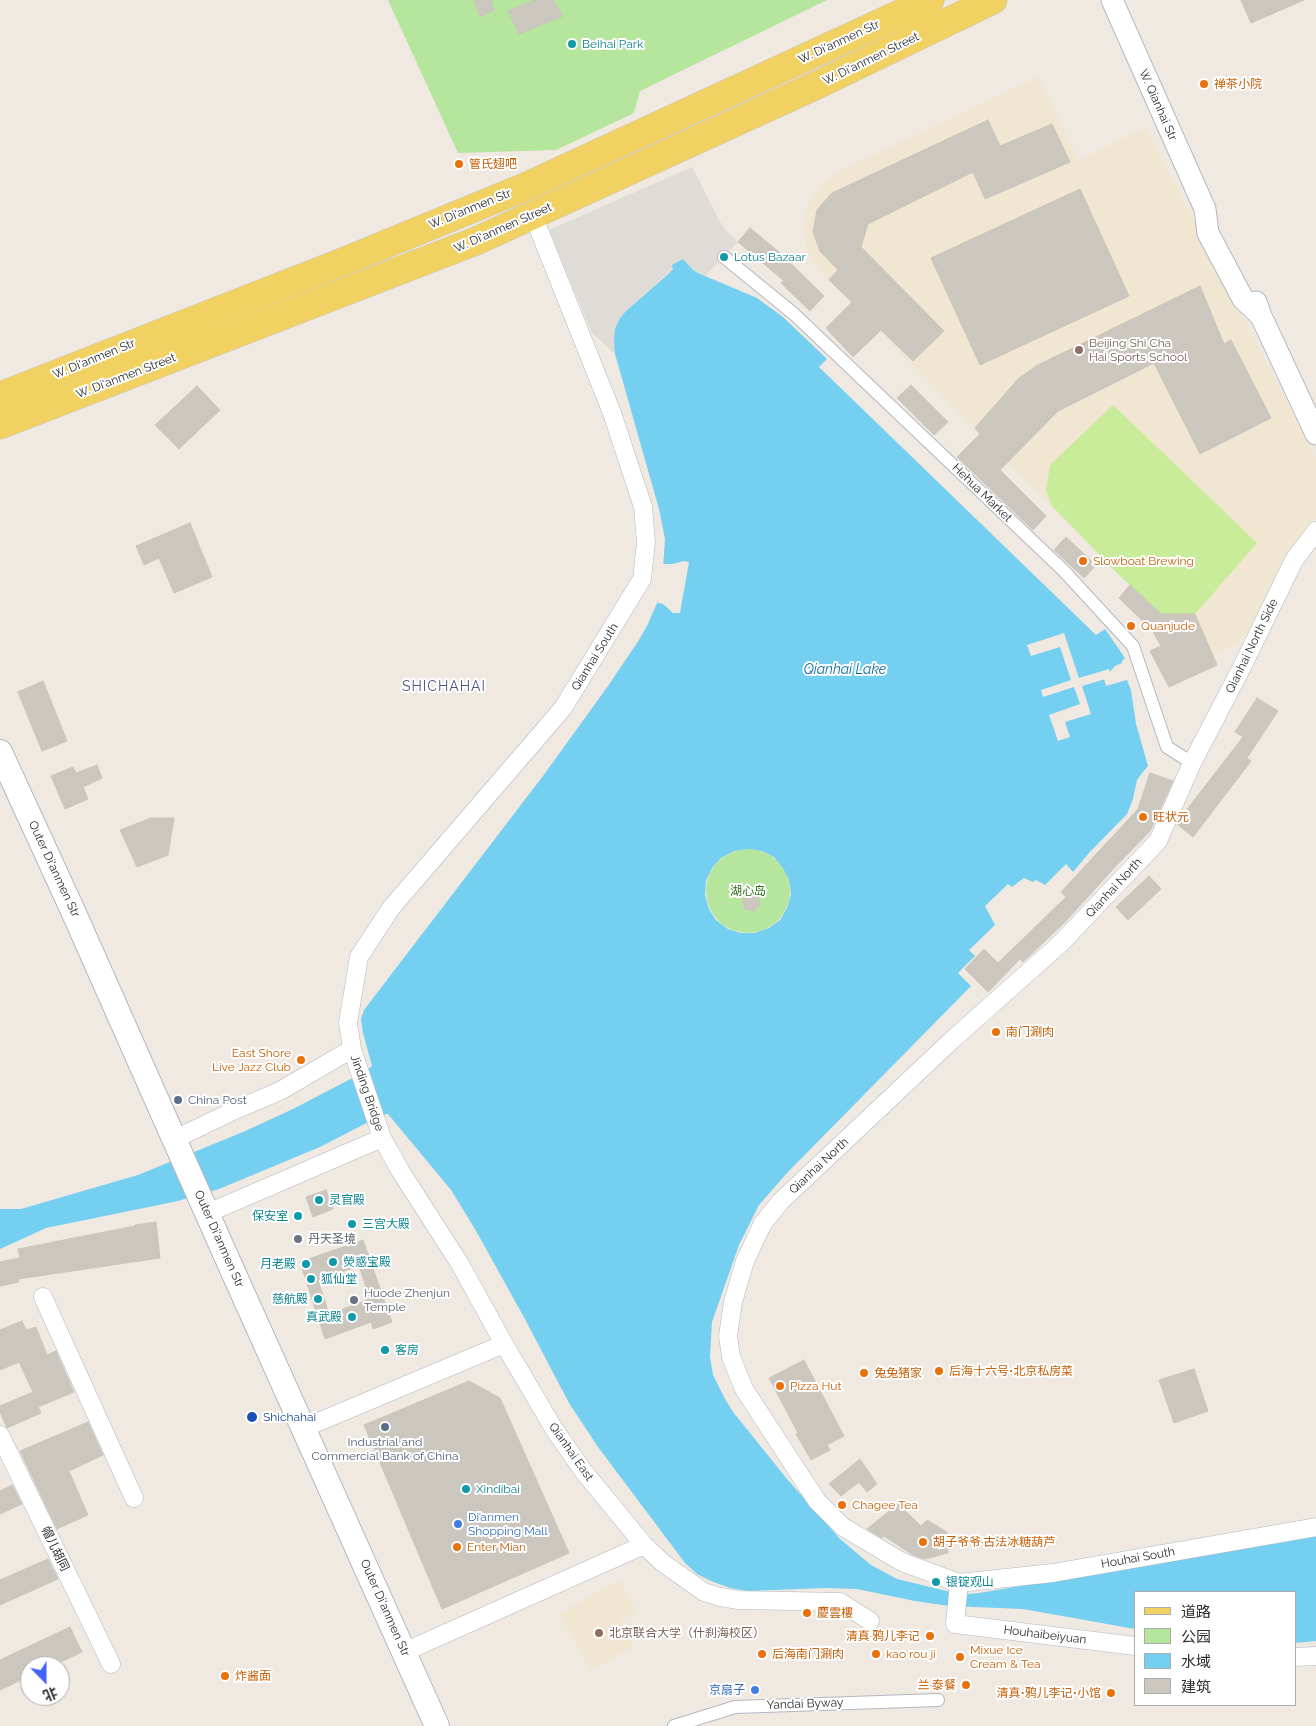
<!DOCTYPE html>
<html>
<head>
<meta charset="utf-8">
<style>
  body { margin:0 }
  #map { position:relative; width:1316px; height:1726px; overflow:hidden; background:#efe9e1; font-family:Raleway,"Noto Sans SC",sans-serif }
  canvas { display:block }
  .legend { position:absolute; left:1134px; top:1591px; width:162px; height:115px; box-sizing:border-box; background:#fff; border:1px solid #ababab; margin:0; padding:6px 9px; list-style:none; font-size:15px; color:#2e2e2e }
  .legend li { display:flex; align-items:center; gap:10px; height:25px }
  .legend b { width:25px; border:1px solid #ababab }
  .north { position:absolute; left:20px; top:1656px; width:50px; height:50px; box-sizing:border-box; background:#fff; border:1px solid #ababab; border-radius:50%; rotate:158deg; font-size:14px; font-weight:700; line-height:20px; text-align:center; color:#2e2e2e }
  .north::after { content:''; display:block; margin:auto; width:18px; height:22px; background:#4264fb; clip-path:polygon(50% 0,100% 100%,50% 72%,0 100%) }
</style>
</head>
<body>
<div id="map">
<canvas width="1316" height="1726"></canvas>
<ul class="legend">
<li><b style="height:6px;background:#f2d163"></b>道路</li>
<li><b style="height:14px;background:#b6e59e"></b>公园</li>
<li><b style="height:14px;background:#75cff0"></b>水域</li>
<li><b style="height:14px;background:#cbc7bf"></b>建筑</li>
</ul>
<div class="north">北</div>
</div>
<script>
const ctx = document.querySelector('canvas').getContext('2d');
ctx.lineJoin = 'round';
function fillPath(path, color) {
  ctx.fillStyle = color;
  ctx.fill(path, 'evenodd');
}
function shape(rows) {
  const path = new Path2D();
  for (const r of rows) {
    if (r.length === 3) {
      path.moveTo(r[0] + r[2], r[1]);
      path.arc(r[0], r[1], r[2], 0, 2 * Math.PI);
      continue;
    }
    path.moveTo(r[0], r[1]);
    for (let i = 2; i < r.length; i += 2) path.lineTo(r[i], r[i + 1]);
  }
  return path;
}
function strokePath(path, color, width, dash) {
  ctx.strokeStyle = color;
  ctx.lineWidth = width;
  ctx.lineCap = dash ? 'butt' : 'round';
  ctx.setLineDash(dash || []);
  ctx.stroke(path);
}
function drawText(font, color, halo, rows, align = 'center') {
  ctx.font = font + ' Raleway,"Noto Sans SC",sans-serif';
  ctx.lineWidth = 4;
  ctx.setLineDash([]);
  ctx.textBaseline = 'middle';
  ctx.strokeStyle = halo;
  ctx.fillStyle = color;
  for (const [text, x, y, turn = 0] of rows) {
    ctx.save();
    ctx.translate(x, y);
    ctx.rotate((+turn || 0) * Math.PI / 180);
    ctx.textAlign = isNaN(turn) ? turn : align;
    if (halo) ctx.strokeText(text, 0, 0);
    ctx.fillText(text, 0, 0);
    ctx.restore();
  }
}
const education = shape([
  [1038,77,1079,160,1146,127,1316,459,1316,518,1306,529,1283,567,1265,597,1252,625,1240,642,1213,656,1195,614,1161,614,1118,574,821,272,808,252,804,237,804,214,810,200,827,179,842,170],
  [619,1580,637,1612,620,1621,634,1646,591,1670,559,1614]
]);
const green = shape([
  [388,0,827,0,640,91,634,113,556,150,458,153],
  [748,891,42]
]);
const pitch = shape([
  [1113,405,1257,543,1195,614,1161,614,1118,574,1052,506,1046,491,1050,465]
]);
const plaza = shape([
  [692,167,723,227,738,242,705,276,693,270,683,259,626,311,620,318,614,342,615,354,592,333,549,230]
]);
const water = shape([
  [683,259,693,270,698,273,757,298,783,317,827,359,819,367,1096,635,1105,629,1125,658,1122,661,1122,663,1115,666,1104,679,1106,686,1127,680,1131,690,1136,724,1148,766,1142,773,1137,780,1133,799,1127,814,1089,853,1073,872,1066,864,1045,885,1036,880,1033,882,1024,878,1012,887,1008,884,985,906,995,925,969,950,975,956,958,973,971,986,787,1173,759,1205,739,1245,712,1322,710,1357,713,1375,724,1397,733,1412,787,1479,840,1539,871,1565,897,1579,951,1592,969,1594,979,1593,1316,1536,1316,1641,1295,1643,1295,1592,1135,1592,1135,1629,1023,1609,949,1606,915,1601,857,1589,826,1588,748,1591,730,1588,711,1581,697,1574,685,1563,598,1447,569,1403,526,1321,475,1229,451,1190,388,1114,382,1115,320,1147,219,1189,178,1201,46,1228,0,1249,0,1209,21,1209,138,1175,243,1132,293,1109,364,1072,372,1066,363,1033,361,1019,364,1010,543,776,608,686,639,640,648,624,657,603,662,582,665,539,659,509,615,354,614,342,615,329,620,318,626,311,667,275,673,269,672,265],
  [748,849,762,851,774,857,783,868,789,880,791,894,787,908,780,920,769,928,755,933,741,933,728,929,716,920,709,909,705,895,706,881,712,868,721,858,734,851]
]);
const pier = shape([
  [684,561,689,562,680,613,673,613,663,604,655,602,660,581,662,564,672,564],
  [1064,633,1079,678,1109,669,1111,675,1109,678,1082,686,1091,714,1065,722,1070,737,1058,741,1049,715,1080,704,1074,687,1043,697,1041,690,1071,680,1060,647,1031,656,1027,645]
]);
const building = shape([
  [474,0,491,0,494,10,480,17,474,0],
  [534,0,553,0,563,16,519,34,508,11,534,0],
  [1241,0,1304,0,1251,23,1241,0],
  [988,120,1000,146,1052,124,1070,162,985,199,973,172,868,224,861,247,944,331,913,361,881,330,853,357,826,328,852,302,829,280,838,270,820,251,813,232,817,210,832,193,988,120],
  [1080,189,1129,296,980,365,931,258,1080,189],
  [750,228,779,252,824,296,810,311,781,283,784,281,738,242,750,228],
  [1200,286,1224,344,1231,340,1271,418,1200,454,1154,363,1058,411,1000,470,1046,516,1033,530,957,457,980,434,975,428,1018,379,1036,366,1200,286],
  [911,385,948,422,934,435,897,398,911,385],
  [197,386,220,410,179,449,155,425,197,386],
  [190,523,212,577,174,593,159,558,144,565,136,546,190,523],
  [1066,537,1096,565,1084,578,1054,550,1066,537],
  [1130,585,1161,614,1195,614,1217,665,1169,687,1150,651,1161,646,1152,630,1119,598,1130,585],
  [43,681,67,741,42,751,18,692,43,681],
  [1257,698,1278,711,1247,758,1251,761,1193,837,1177,824,1178,821,1243,737,1235,732,1257,698],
  [97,765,102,778,83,787,88,799,65,809,51,776,73,767,76,773,97,765],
  [1150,773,1173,781,1150,831,1116,866,1064,923,1023,962,1020,959,988,992,965,969,984,949,998,963,1066,897,1061,892,1138,809,1150,773],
  [151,818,174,818,168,855,137,867,120,830,151,818],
  [1149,876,1161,889,1128,920,1116,907,1149,876],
  [749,894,758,896,760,904,754,911,745,909,742,900,749,894],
  [326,1190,333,1209,313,1217,306,1197,326,1190],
  [156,1222,160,1258,18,1279,19,1282,0,1286,0,1262,20,1258,18,1249,135,1226,135,1225,156,1222],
  [363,1240,392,1322,373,1329,371,1322,325,1339,300,1262,363,1240],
  [359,1266,370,1299,329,1314,318,1280,359,1266],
  [22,1321,26,1330,36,1327,47,1355,56,1351,74,1392,38,1407,41,1413,7,1428,0,1412,0,1406,33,1392,19,1362,0,1370,0,1330,22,1321],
  [804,1360,844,1436,827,1445,830,1450,811,1460,796,1434,798,1433,769,1378,804,1360],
  [1194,1369,1208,1411,1174,1423,1159,1380,1194,1369],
  [469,1381,500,1398,569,1553,442,1609,364,1425,469,1381],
  [88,1422,103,1455,69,1471,88,1515,57,1529,20,1451,88,1422],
  [860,1459,877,1484,867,1492,859,1482,841,1496,829,1484,860,1459],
  [12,1485,22,1504,0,1514,0,1491,12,1485],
  [898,1504,921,1526,927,1520,947,1532,948,1553,925,1559,913,1555,884,1536,882,1538,867,1529,898,1504],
  [48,1559,58,1579,0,1605,0,1580,48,1559],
  [70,1627,82,1652,52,1666,30,1666,30,1676,0,1690,0,1660,70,1627]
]);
const pedestrian = shape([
  [724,257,794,314,1063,570,1133,646,1167,747,1192,763],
  [674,1726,735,1707,938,1700]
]);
const minor = shape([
  [533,215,612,413,643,507,646,542,642,579,563,708,391,908,359,957,348,1023,352,1049,382,1138,401,1172,460,1264,504,1344,554,1429,584,1472,644,1545,663,1563,704,1592,720,1597,739,1600,840,1602,870,1621],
  [1316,531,1294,560,1242,667,1192,763,1158,841,1061,943,952,1040,781,1201,763,1223,745,1261,733,1302,728,1336,731,1357,744,1389,817,1501,843,1527,902,1562,959,1583,1053,1573,1316,1527],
  [175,1139,235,1110,280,1091,352,1049],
  [208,1213,382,1138],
  [43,1297,134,1498],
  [304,1428,504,1344],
  [0,1435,111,1664],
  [959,1583,955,1624,1135,1646],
  [404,1652,644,1545],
  [1295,1657,1316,1656]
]);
const tertiary = shape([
  [1112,0,1205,209,1208,233,1243,299,1261,316],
  [1256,302,1261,316,1316,434]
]);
const secondary = shape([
  [0,752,73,911,226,1256,437,1726]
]);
const primary = shape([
  [0,396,345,261,525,187,930,0],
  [0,425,476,241,819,84,993,0]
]);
const markers = [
  [572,44,5,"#0f9aa8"],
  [1204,84,5,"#e8710a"],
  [459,164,5,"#e8710a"],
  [724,257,5,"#0f9aa8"],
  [1079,350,5,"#8d6e63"],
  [1083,561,5,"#e8710a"],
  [1131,626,5,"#e8710a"],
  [1143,817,5,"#e8710a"],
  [996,1032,5,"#e8710a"],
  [301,1060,5,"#e8710a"],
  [178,1100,5,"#5c6f8a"],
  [319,1200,5,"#0f9aa8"],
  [298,1216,5,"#0f9aa8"],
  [352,1224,5,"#0f9aa8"],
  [298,1239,5,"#6b7280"],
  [333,1262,5,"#0f9aa8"],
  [306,1264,5,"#0f9aa8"],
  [311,1279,5,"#0f9aa8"],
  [318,1299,5,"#0f9aa8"],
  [354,1300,5,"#6b7280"],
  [352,1317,5,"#0f9aa8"],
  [385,1350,5,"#0f9aa8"],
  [939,1371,5,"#e8710a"],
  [864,1373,5,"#e8710a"],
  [780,1386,5,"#e8710a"],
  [252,1417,6,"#1a4fb4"],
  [385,1427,5,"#5c6f8a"],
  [466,1489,5,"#0f9aa8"],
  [842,1505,5,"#e8710a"],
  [458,1524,5,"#3f7fe0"],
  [923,1542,5,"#e8710a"],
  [457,1547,5,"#e8710a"],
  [936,1582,5,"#0f9aa8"],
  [807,1613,5,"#e8710a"],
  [599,1633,5,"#8d6e63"],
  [930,1636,5,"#e8710a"],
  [762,1654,5,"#e8710a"],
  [876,1654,5,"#e8710a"],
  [960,1657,5,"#e8710a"],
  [225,1676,5,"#e8710a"],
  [966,1685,5,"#e8710a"],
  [755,1690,5,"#3f7fe0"],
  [1111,1693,5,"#e8710a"]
];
const streetNames = [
  ["W. Di'anmen Str",839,42,-25],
  ["W. Di'anmen Street",871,59,-26],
  ["W. Qianhai Str",1158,105,66],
  ["W. Di'anmen Str",470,209,-22],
  ["W. Di'anmen Street",503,228,-24],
  ["W. Di'anmen Str",94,359,-22],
  ["W. Di'anmen Street",126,376,-21],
  ["Hehua Market",982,493,44],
  ["Qianhai North Side",1252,646,-64],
  ["Qianhai South",595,657,-58],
  ["Outer Di'anmen Str",54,869,65],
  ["Qianhai North",1114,888,-47],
  ["Jinding Bridge",367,1093,71],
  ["Qianhai North",819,1166,-43],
  ["Outer Di'anmen Str",219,1239,66],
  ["Qianhai East",571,1452,55],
  ["帽儿胡同",55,1549,64],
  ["Houhai South",1138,1558,-10],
  ["Outer Di'anmen Str",385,1608,66],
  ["Houhaibeiyuan",1045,1635,7],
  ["Yandai Byway",805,1704,-2]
];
const cultureNames = [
  ["Beihai Park",582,44],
  ["Lotus Bazaar",734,257],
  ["灵官殿",329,1200],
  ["保安室",288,1216,"right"],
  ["三宫大殿",362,1224],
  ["熒惑宝殿",343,1262],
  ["月老殿",296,1264,"right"],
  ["狐仙堂",321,1279],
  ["慈航殿",308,1299,"right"],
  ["真武殿",342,1317,"right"],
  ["客房",395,1350],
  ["Xindibai",476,1489],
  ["银锭观山",946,1582]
];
const foodNames = [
  ["禅茶小院",1214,84],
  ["管氏翅吧",469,164],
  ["Slowboat Brewing",1093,561],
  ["Quanjude",1141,626],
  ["旺状元",1153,817],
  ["南门涮肉",1006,1032],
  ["East Shore",291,1053,"right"],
  ["Live Jazz Club",291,1067,"right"],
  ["后海十六号•北京私房菜",949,1371],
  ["兔兔猪家",874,1373],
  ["Pizza Hut",790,1386],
  ["Chagee Tea",852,1505],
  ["胡子爷爷·古法冰糖葫芦",933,1542],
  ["Enter Mian",467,1547],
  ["慶雲樓",817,1613],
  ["清真·鸦儿李记",920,1636,"right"],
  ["Mixue Ice",970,1650],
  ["Cream & Tea",970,1664],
  ["后海南门涮肉",772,1654],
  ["kao rou ji",886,1654],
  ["炸酱面",235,1676],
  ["兰·泰餐",956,1685,"right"],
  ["清真•鸦儿李记•小馆",1101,1693,"right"]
];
const educationNames = [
  ["Beijing Shi Cha",1089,343],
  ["Hai Sports School",1089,357],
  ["北京联合大学（什刹海校区）",609,1633]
];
const parkNames = [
  ["湖心岛",748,891]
];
const serviceNames = [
  ["China Post",188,1100],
  ["Industrial and",385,1442,"center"],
  ["Commercial Bank of China",385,1456,"center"]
];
const worshipNames = [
  ["丹天圣境",308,1239],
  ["Huode Zhenjun",364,1293],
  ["Temple",364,1307]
];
const transitNames = [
  ["Shichahai",263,1417]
];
const shopNames = [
  ["Di’anmen",468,1517],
  ["Shopping Mall",468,1531],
  ["京扇子",745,1690,"right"]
];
const waterNames = [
  ["Qianhai Lake",845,670]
];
const neighbourhoodNames = [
  ["SHICHAHAI",444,687]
];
fillPath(education, '#f0e6d1');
fillPath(green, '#b6e59e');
fillPath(pitch, '#c9ec9a');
fillPath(plaza, '#dfdcd8');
fillPath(water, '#75cff0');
fillPath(pier, '#efe9e1');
fillPath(building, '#cbc7bf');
strokePath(building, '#cbc5ba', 1);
strokePath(pedestrian, '#b4b7c1', 14);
strokePath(minor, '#b4b7c1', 19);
strokePath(tertiary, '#b4b7c1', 23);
strokePath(secondary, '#b4b7c1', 26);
strokePath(primary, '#c9c9c9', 29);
strokePath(pedestrian, '#fff', 12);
strokePath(minor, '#fff', 18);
strokePath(tertiary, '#fff', 21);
strokePath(secondary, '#fff', 24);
strokePath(primary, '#f2d163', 28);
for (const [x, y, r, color] of markers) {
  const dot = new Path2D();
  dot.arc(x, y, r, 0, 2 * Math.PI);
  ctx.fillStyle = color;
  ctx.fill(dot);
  strokePath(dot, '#fff', 2);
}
drawText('12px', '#2e2e2e', '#fff', streetNames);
drawText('12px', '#0d838f', '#fff', cultureNames, 'left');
drawText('12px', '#c56008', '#fff', foodNames, 'left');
drawText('12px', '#785e54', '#fff', educationNames, 'left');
drawText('12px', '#2c6e1b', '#fff', parkNames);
drawText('12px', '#4e5e75', '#fff', serviceNames, 'left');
drawText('12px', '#5b616d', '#fff', worshipNames, 'left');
drawText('12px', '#164399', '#fff', transitNames, 'left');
drawText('12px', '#366cbe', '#fff', shopNames, 'left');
drawText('italic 14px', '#0d6fa3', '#fff', waterNames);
ctx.letterSpacing = '1px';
drawText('14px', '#4d5680', '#fff', neighbourhoodNames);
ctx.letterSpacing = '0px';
</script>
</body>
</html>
